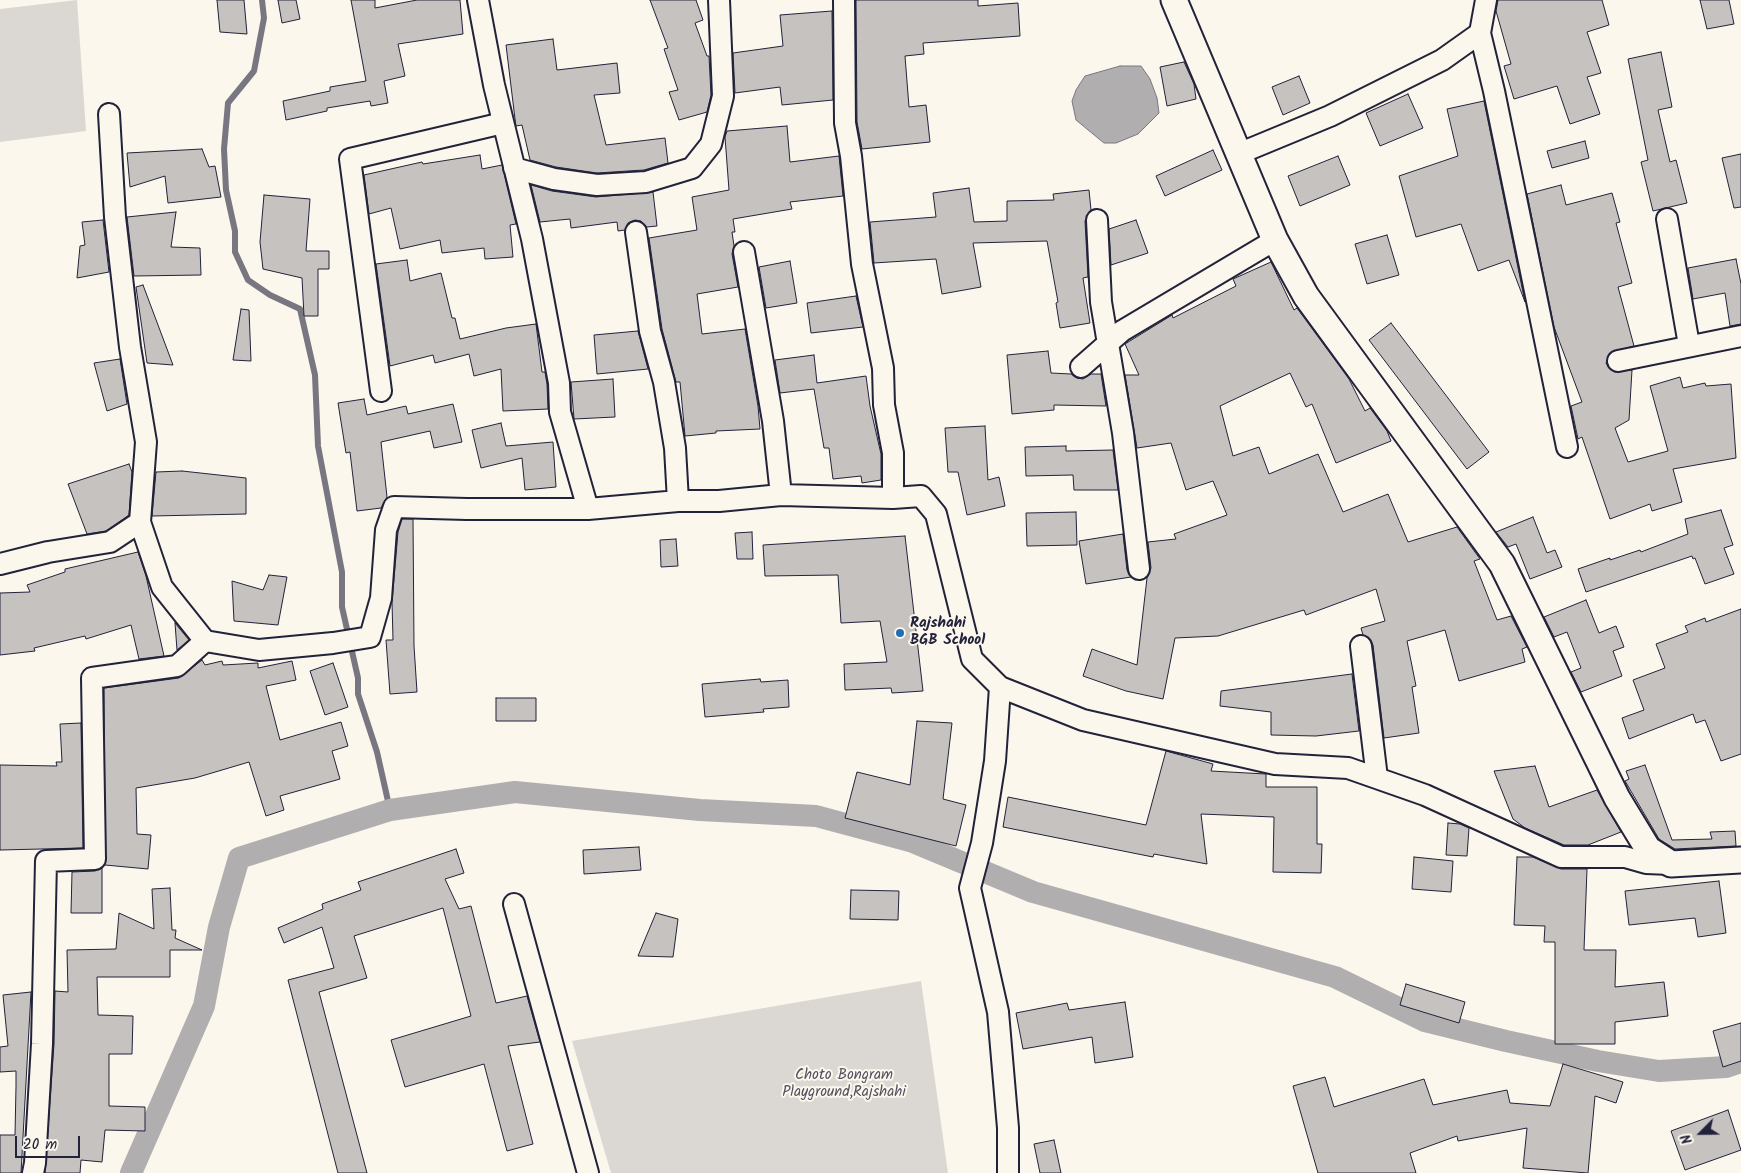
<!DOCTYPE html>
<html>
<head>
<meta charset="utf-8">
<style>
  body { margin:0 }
  #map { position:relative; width:1741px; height:1173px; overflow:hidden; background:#fbf7ec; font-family:Kalam,sans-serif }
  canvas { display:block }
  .north { position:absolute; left:1676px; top:1108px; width:50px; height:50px; -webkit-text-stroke:4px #fbf7ec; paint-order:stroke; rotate:247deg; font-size:14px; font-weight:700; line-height:20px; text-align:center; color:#22223b }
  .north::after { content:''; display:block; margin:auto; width:18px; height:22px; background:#22223b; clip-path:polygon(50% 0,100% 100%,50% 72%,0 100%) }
  .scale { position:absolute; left:15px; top:1136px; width:65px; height:22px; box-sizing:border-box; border:2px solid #22223b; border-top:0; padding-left:6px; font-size:15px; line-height:18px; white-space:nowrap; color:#22223b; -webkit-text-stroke:4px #fbf7ec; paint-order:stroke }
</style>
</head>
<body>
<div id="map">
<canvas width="1741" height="1173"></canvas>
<div class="north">N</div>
<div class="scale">20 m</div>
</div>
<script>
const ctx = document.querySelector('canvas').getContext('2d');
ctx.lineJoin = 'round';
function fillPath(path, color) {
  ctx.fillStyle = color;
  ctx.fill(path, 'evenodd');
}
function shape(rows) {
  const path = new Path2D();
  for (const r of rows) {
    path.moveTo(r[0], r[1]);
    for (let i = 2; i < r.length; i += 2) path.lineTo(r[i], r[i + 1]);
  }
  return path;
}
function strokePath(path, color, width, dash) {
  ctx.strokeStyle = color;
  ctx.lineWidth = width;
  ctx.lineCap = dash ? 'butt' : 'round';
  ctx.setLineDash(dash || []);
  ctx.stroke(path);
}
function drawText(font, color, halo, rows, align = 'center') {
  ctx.font = font + ' Kalam,sans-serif';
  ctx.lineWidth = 4;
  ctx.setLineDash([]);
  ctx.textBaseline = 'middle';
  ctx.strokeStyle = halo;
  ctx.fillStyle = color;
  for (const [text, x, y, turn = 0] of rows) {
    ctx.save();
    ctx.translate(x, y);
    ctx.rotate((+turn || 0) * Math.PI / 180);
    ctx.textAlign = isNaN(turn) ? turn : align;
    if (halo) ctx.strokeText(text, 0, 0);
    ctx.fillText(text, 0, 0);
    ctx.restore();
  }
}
const green = shape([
  [77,0,86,131,0,142,0,9],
  [921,981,948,1173,611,1173,572,1041]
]);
const water = shape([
  [1120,66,1141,66,1150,79,1157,98,1159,113,1138,134,1116,143,1104,143,1076,120,1072,101,1076,90,1085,76,1120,66]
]);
const stream = shape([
  [262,0,264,18,254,71,228,103,224,149,226,190,235,231,235,252,248,280,270,295,300,309,315,375,318,446,342,572,342,607,358,678,358,694,377,752,390,810]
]);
const canal = shape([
  [131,1173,204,1006,219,927,239,858,390,810,515,792,700,810,816,816,913,842,1033,892,1335,977,1425,1021,1506,1041,1598,1061,1659,1071,1726,1067,1741,1062]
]);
const building = shape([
  [217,0,244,0,247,34,220,32,217,0],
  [278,0,296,0,300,19,282,23,278,0],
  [351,0,375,0,375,8,417,0,460,0,463,34,398,44,405,76,384,81,388,103,371,106,370,101,327,108,327,111,286,120,283,101,330,91,330,87,366,81,351,0],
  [650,0,696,0,703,20,695,23,707,56,709,56,711,95,707,112,679,120,669,92,678,90,664,49,668,48,650,0],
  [856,0,978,0,978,6,1018,3,1020,36,923,43,924,54,905,56,909,107,926,105,930,142,862,149,857,122,856,0],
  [1498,0,1602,0,1609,25,1587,32,1601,73,1587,77,1600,114,1570,124,1557,86,1514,99,1504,66,1511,64,1496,11,1498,0],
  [1700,0,1729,0,1734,24,1707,29,1700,0],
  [832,11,833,100,782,105,780,87,735,93,733,53,783,46,780,15,832,11],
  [553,39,557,70,617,63,620,93,594,95,606,145,665,138,668,163,644,170,597,173,556,167,530,160,522,125,516,126,515,119,506,45,553,39],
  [1661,52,1672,107,1658,110,1670,162,1676,160,1687,203,1653,211,1641,162,1648,160,1628,59,1661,52],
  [1184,62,1194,84,1196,99,1167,106,1160,67,1184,62],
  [1299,76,1310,103,1283,115,1272,87,1299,76],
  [1408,94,1423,128,1380,146,1366,113,1408,94],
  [1484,101,1525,302,1509,260,1478,271,1461,224,1416,237,1399,176,1458,156,1447,109,1484,101],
  [787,126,790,162,839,156,843,196,790,202,792,209,733,219,735,232,732,232,734,246,732,254,738,287,697,294,702,334,745,329,758,406,760,429,716,431,716,433,685,436,680,382,676,382,662,329,649,238,697,230,692,197,729,190,725,137,727,131,787,126],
  [1585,141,1589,158,1552,168,1547,151,1585,141],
  [202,149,209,167,215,166,221,197,168,203,165,176,130,187,127,153,202,149],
  [1213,150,1222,170,1165,196,1156,176,1213,150],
  [1741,154,1741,207,1734,208,1722,158,1741,154],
  [480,155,482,169,502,165,516,224,510,225,513,257,485,259,484,248,442,253,440,240,400,249,391,208,369,214,364,175,422,162,423,164,480,155],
  [1338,156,1350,185,1300,206,1288,176,1338,156],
  [531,185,552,191,596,197,653,192,657,226,647,227,641,221,635,220,628,223,625,230,618,231,617,222,571,228,570,219,540,222,531,185],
  [1561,185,1566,205,1612,193,1620,222,1616,223,1632,283,1618,287,1634,346,1611,352,1606,363,1609,368,1615,372,1632,370,1629,420,1615,428,1628,462,1668,451,1650,386,1680,377,1683,388,1705,383,1706,386,1731,384,1736,458,1673,469,1682,502,1652,511,1650,504,1610,519,1582,437,1578,439,1571,406,1582,402,1554,327,1527,194,1561,185],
  [969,188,974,222,1007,221,1007,201,1054,200,1053,194,1089,190,1091,210,1085,221,1088,277,1083,278,1090,323,1060,328,1056,303,1058,302,1047,241,973,243,981,287,942,294,936,259,874,263,870,222,936,217,933,193,969,188],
  [264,195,310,199,306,251,329,251,329,269,318,269,318,316,304,316,302,278,263,269,260,242,264,195],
  [176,212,171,247,200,248,201,275,134,276,127,217,176,212],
  [103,220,109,272,77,278,80,246,85,245,82,222,103,220],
  [1136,220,1148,253,1111,265,1109,229,1136,220],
  [1387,235,1399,275,1367,284,1355,244,1387,235],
  [1736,259,1741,284,1741,324,1730,326,1725,293,1693,299,1688,268,1736,259],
  [407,260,410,281,441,273,452,318,455,318,460,339,506,328,536,324,542,372,545,372,547,384,548,409,503,411,501,369,474,376,469,354,435,363,433,355,390,366,376,264,407,260],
  [790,261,797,303,766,308,759,267,790,261],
  [1271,262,1294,310,1297,308,1349,379,1365,411,1370,408,1387,431,1391,441,1336,463,1312,404,1306,407,1290,373,1220,406,1233,456,1259,447,1269,474,1318,454,1343,512,1388,494,1408,542,1457,527,1480,559,1474,561,1497,620,1511,616,1527,647,1522,649,1525,662,1459,681,1445,630,1407,641,1416,686,1412,687,1419,733,1384,738,1373,645,1370,639,1363,635,1361,628,1385,621,1376,589,1306,615,1304,610,1218,636,1175,638,1163,699,1126,691,1083,676,1092,649,1137,665,1147,578,1151,568,1148,542,1176,539,1174,534,1227,515,1213,481,1186,490,1171,443,1137,448,1125,375,1139,375,1125,344,1172,315,1173,318,1236,286,1233,279,1271,262],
  [143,285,173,365,147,363,136,287,143,285],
  [856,296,863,327,811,333,807,303,856,296],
  [241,309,249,310,251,361,233,360,241,309],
  [1391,323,1489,452,1467,469,1369,340,1391,323],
  [638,331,648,369,597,374,594,335,638,331],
  [1048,351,1051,373,1071,374,1077,378,1083,379,1091,374,1101,374,1106,406,1054,405,1054,410,1012,414,1007,355,1048,351],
  [814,355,817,383,866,376,870,406,881,454,881,480,862,483,861,476,833,479,829,448,824,448,814,389,780,393,775,360,814,355],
  [120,359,127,404,107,411,94,363,120,359],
  [613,379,615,417,574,419,571,382,613,379],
  [364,399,367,415,406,406,408,414,453,404,462,442,434,448,430,431,381,442,387,497,381,508,357,511,350,452,346,453,338,403,364,399],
  [501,423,506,446,553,442,556,487,525,490,522,458,481,468,472,430,501,423],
  [985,426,988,480,999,477,1005,506,967,515,958,472,948,472,945,428,985,426],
  [1066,446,1066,451,1113,450,1118,490,1074,490,1073,475,1026,476,1025,447,1066,446],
  [129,464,132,472,129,515,106,531,87,534,68,484,129,464],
  [182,471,246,478,246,514,152,516,156,472,182,471],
  [1721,510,1733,545,1724,548,1734,574,1705,584,1695,558,1693,559,1692,556,1586,592,1578,569,1610,558,1610,560,1640,550,1641,552,1688,534,1685,519,1721,510],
  [1076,512,1077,545,1027,546,1026,513,1076,512],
  [1533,517,1547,553,1555,550,1562,567,1530,579,1516,544,1508,547,1496,532,1533,517],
  [402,519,413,519,414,646,417,692,390,694,386,640,393,640,392,602,398,532,402,519],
  [752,532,753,559,737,559,735,533,752,532],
  [1123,534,1127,570,1131,577,1086,584,1079,541,1123,534],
  [905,536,923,691,892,693,891,688,845,690,844,664,887,662,880,621,841,623,838,575,765,576,763,545,905,536],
  [676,539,678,566,661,567,660,540,676,539],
  [138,552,146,576,164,656,139,659,131,625,86,639,85,636,34,648,35,651,0,655,0,593,30,592,27,585,65,572,65,569,138,552],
  [269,575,287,577,278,625,234,621,232,581,263,590,269,575],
  [1586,600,1599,633,1616,626,1624,647,1613,651,1622,676,1581,692,1571,672,1581,668,1567,632,1554,637,1544,617,1586,600],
  [1741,609,1741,754,1721,761,1705,720,1696,723,1693,714,1629,739,1622,718,1644,710,1633,680,1665,668,1656,644,1688,632,1685,626,1705,618,1706,622,1741,609],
  [175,623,189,640,177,650,175,623],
  [202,660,205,665,222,661,223,665,258,663,258,668,292,661,296,680,266,686,280,740,341,722,348,746,332,751,340,779,280,796,284,810,266,816,249,762,195,778,136,788,137,834,151,835,148,869,105,865,104,688,179,678,202,660],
  [333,663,348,707,325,715,310,671,333,663],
  [1352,674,1359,731,1316,736,1271,735,1271,712,1220,706,1221,691,1352,674],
  [760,679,761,682,788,680,789,707,763,709,764,712,705,717,702,684,760,679],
  [496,698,536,698,536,721,496,721,496,698],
  [917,721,952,723,943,799,966,805,956,846,845,818,857,772,910,785,917,721],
  [81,723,83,848,0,850,0,765,57,766,56,762,62,762,60,724,81,723],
  [1166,751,1213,764,1211,771,1266,774,1266,787,1317,787,1317,844,1322,844,1321,873,1273,872,1274,817,1201,814,1207,864,1154,854,1153,857,1003,827,1008,797,1146,825,1166,751],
  [1645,765,1672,840,1712,839,1710,832,1735,831,1736,846,1675,849,1659,839,1625,781,1629,779,1626,771,1645,765],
  [1535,766,1549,807,1597,790,1621,832,1588,845,1564,845,1525,828,1513,819,1494,771,1535,766],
  [1448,823,1460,824,1469,828,1467,856,1446,855,1448,823],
  [639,847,641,870,584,874,583,850,639,847],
  [456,849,464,873,445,879,459,909,471,906,496,1003,527,996,540,1042,508,1046,533,1144,507,1151,484,1064,405,1087,391,1040,471,1016,443,908,354,936,367,978,319,992,367,1173,338,1173,288,980,334,968,322,927,284,943,278,928,323,909,322,904,361,890,358,882,456,849],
  [1414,857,1453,861,1451,892,1412,889,1414,857],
  [1517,857,1533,857,1561,869,1587,869,1584,950,1616,950,1615,987,1664,982,1668,1016,1615,1022,1615,1044,1555,1044,1555,942,1544,942,1545,926,1514,925,1517,857],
  [102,868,102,913,71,913,72,872,95,871,102,868],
  [1719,881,1726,933,1698,937,1695,918,1629,925,1625,891,1719,881],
  [170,888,172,930,176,930,175,938,202,950,170,950,170,977,97,977,98,1015,133,1016,132,1054,109,1054,109,1106,145,1107,145,1131,105,1130,102,1162,81,1160,80,1173,45,1173,54,1044,55,991,68,992,67,950,116,949,119,913,154,929,152,889,170,888],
  [851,890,899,891,898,920,850,919,851,890],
  [656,913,678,919,673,957,638,956,656,913],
  [1406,984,1465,1002,1459,1023,1400,1005,1406,984],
  [31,992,21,1173,0,1173,0,1135,15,1135,16,1086,16,1071,0,1072,0,1047,8,1046,3,995,31,992],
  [1125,1002,1133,1057,1095,1063,1092,1037,1023,1049,1016,1013,1067,1003,1069,1010,1125,1002],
  [1741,1023,1741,1061,1723,1067,1713,1031,1741,1023],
  [1563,1064,1623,1082,1616,1103,1595,1096,1588,1173,1523,1168,1527,1128,1458,1141,1457,1136,1410,1153,1416,1173,1318,1173,1293,1086,1325,1077,1334,1107,1424,1079,1433,1105,1507,1090,1510,1103,1550,1106,1563,1064],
  [1728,1110,1741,1150,1685,1170,1671,1131,1728,1110],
  [1054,1140,1061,1173,1040,1173,1034,1144,1054,1140]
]);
const minor = shape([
  [478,0,494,85,532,239,559,383,560,412,588,509],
  [844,0,845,123,851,156,862,264,883,368,884,405,893,453,893,498],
  [1480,33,1494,91,1567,447],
  [109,114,115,217,130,347,146,442,140,522],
  [1238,154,1330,116,1442,60,1480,33,1486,0],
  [514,168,554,179,597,185,646,182,692,168,711,144,723,96,719,0],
  [1667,219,1689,345],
  [1097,220,1101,302,1123,433,1139,569],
  [636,232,650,331,664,382,675,448,678,501],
  [744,252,773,421,781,495],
  [1618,361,1741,336],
  [1081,367,1122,331,1275,240],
  [381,391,350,159,503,123],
  [0,564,48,552,110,542,140,522,162,587,205,641,259,650,333,643,370,637,381,598,386,530,394,507,467,509,588,509,678,501,719,501,781,495,893,498,921,496,936,514,972,659,1000,687,1083,720,1275,764,1348,768,1425,795,1561,857,1625,857,1646,863,1671,864],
  [1361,646,1377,778],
  [1000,687,995,761,982,843,970,888,998,1012,1008,1128,1008,1173],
  [514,904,588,1173],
  [33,1173,35,1163,42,1044,46,861,95,859,92,678,177,666,205,641]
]);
const tertiary = shape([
  [1174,0,1275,240,1306,296,1502,564,1617,798,1648,849,1671,864,1741,860]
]);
const markers = [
  [900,633,5,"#1f6fb2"]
];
const poiNames = [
  ["Rajshahi",910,624],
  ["BGB School",910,641]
];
const parkNames = [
  ["Choto Bongram",844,1076],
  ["Playground,Rajshahi",844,1093]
];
fillPath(green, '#dbd8d3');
fillPath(water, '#b1aeb0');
strokePath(water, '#787681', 1);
strokePath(stream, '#787681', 6);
strokePath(canal, '#b1aeb0', 22);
fillPath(building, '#c6c2c0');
strokePath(building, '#22223b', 1);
strokePath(minor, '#22223b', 24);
strokePath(tertiary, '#22223b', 29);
strokePath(minor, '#fbf7ec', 20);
strokePath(tertiary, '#fbf7ec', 25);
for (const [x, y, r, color] of markers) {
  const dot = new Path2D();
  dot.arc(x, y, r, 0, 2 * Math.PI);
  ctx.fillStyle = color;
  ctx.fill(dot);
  strokePath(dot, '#fbf7ec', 2);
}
drawText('bold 15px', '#22223b', '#fbf7ec', poiNames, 'left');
drawText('15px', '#505061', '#fbf7ec', parkNames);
</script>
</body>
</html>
